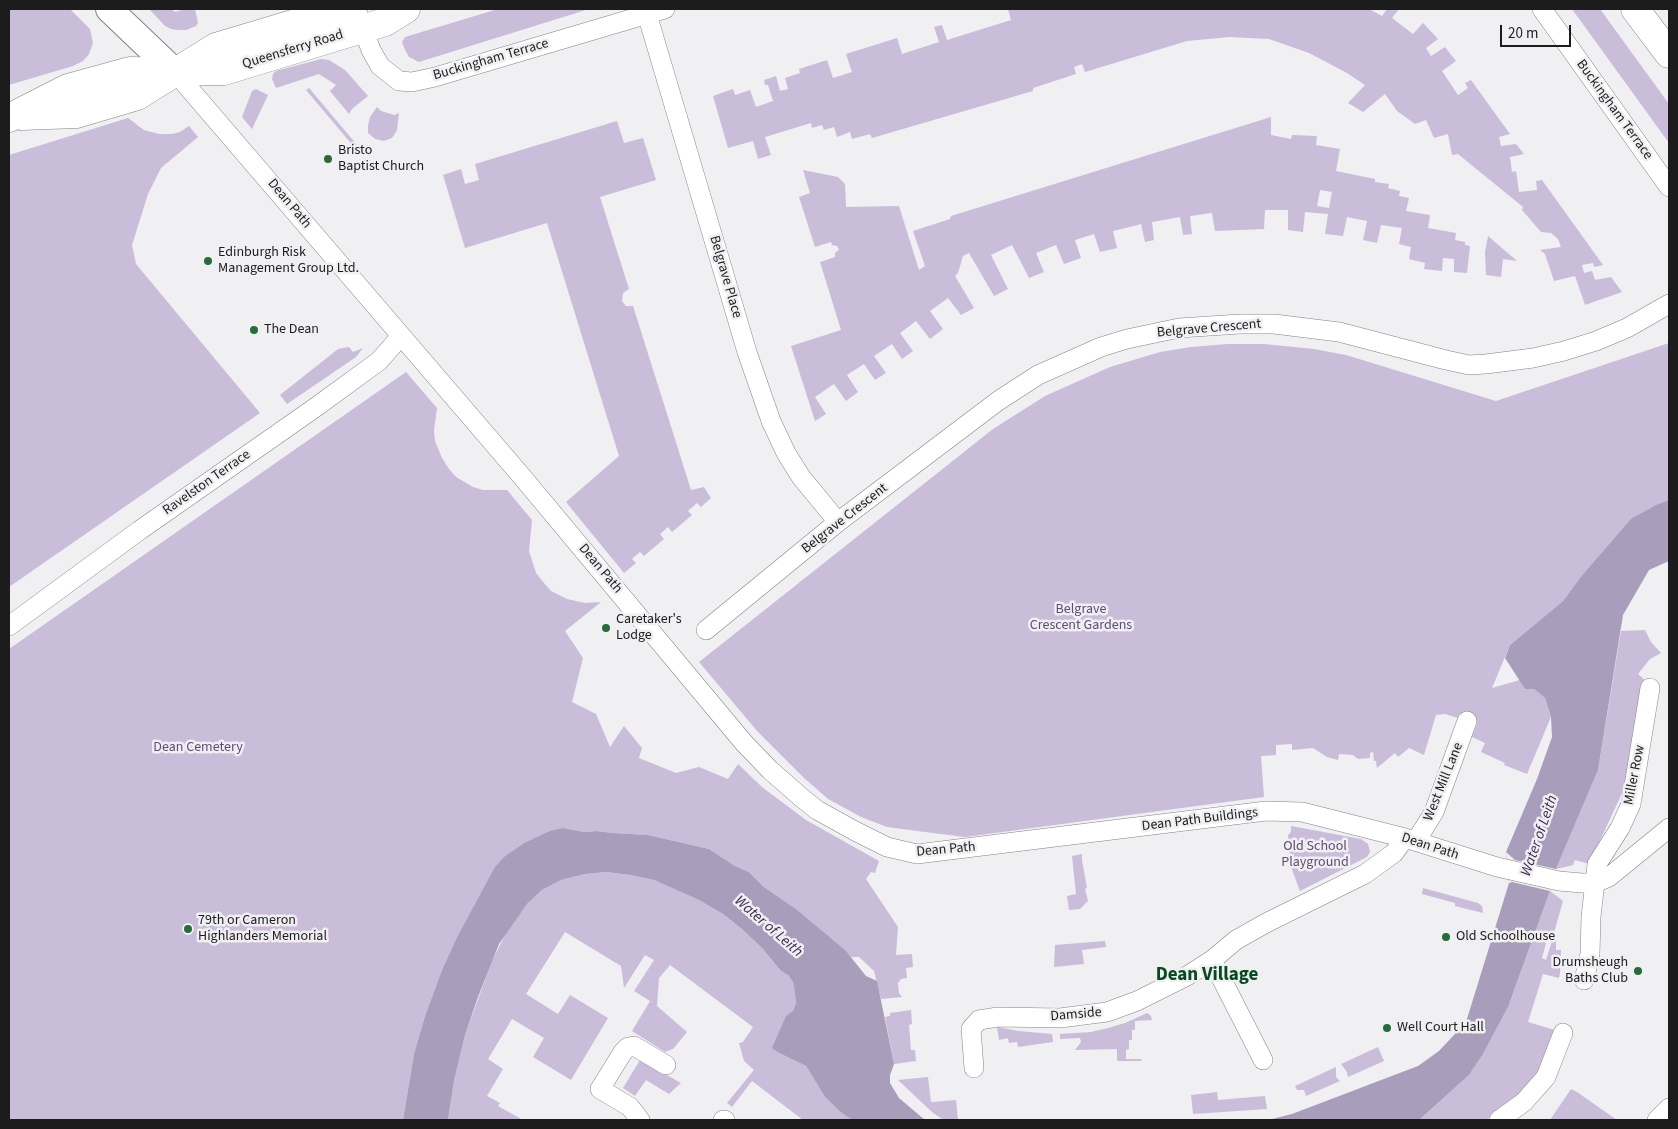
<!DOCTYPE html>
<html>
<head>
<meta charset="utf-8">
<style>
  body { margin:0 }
  #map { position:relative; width:1678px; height:1129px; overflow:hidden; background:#f0eff2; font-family:"Source Sans 3",sans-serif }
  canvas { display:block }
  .frame { position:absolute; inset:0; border:10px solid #1c1c1d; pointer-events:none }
  .scale { position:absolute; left:1500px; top:25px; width:71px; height:22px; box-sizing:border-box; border:2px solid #1c1c1d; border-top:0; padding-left:6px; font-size:15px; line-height:18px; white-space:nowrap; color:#1c1c1d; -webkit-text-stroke:4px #f0eff2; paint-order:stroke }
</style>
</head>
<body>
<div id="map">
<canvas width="1678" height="1129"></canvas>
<div class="frame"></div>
<div class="scale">20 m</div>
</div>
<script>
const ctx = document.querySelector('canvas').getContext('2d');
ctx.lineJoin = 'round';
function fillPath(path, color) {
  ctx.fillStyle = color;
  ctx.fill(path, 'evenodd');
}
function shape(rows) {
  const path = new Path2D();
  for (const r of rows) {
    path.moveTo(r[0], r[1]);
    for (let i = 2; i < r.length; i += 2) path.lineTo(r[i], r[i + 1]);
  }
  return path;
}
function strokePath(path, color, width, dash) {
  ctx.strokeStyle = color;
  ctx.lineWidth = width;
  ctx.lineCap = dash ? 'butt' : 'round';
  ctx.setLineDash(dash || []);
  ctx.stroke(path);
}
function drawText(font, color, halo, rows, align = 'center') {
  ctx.font = font + ' "Source Sans 3",sans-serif';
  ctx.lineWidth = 5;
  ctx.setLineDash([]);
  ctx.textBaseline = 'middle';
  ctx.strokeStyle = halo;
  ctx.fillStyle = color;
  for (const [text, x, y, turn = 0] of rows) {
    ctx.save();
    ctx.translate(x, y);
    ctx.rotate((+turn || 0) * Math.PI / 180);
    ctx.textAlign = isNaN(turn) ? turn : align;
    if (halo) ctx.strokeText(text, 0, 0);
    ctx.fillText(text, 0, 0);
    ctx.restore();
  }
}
const green = shape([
  [9,9,70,9,90,29,93,43,89,54,83,61,73,66,9,85],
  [149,9,171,9,175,12,185,9,195,9,198,23,196,26,186,30,178,30,171,29,165,26],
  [498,9,589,9,419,62,409,57,405,50,402,42,405,37],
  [1008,9,1369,9,1382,16,1387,9,1399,9,1392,18,1413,34,1423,23,1438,39,1426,48,1431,56,1445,47,1456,61,1442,71,1458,95,1468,88,1465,83,1471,80,1510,134,1499,137,1501,146,1516,144,1524,154,1510,157,1512,172,1516,171,1519,192,1537,190,1536,181,1542,180,1603,265,1594,267,1593,263,1582,265,1584,273,1592,271,1595,280,1611,277,1622,292,1585,305,1575,276,1554,281,1545,254,1540,250,1561,247,1558,239,1551,233,1541,232,1522,210,1523,207,1458,154,1452,155,1448,134,1434,138,1426,120,1415,124,1397,111,1385,94,1363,112,1348,103,1365,85,1347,73,1309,53,1269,39,1229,37,1187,41,1085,72,1082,64,1074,67,1076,74,1033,88,1033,91,872,138,870,134,852,139,850,132,837,137,834,127,824,130,822,125,812,128,811,123,765,137,771,155,758,159,753,141,728,148,713,96,733,89,735,95,750,90,756,107,773,101,768,85,765,85,764,80,776,76,780,91,788,89,785,78,800,73,799,69,827,60,833,78,852,72,846,54,897,38,902,54,939,42,934,27,942,25,947,40,1011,20],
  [1572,9,1600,9,1669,104,1669,143],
  [321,59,329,60,345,70,368,96,352,109,349,114,330,91,336,85,319,74,276,88,272,79,273,74,276,71],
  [309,88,363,152,360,154,306,90],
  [256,89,268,95,252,129,242,117,252,91],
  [377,107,381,111,394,115,399,113,397,130,392,138,384,141,375,139,368,133,368,125,370,117],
  [1271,117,1271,135,1291,139,1292,135,1317,136,1316,145,1340,149,1336,171,1375,179,1375,182,1389,184,1388,188,1400,191,1399,196,1409,198,1406,211,1430,215,1428,228,1456,233,1455,240,1465,242,1465,245,1470,246,1467,273,1454,272,1454,259,1443,258,1442,271,1424,269,1425,263,1409,259,1411,247,1399,244,1402,228,1381,225,1377,243,1363,240,1367,221,1347,217,1343,236,1325,234,1328,214,1305,212,1303,232,1288,230,1288,210,1265,210,1264,229,1215,231,1212,213,1190,216,1192,234,1183,235,1180,217,1152,222,1154,240,1145,242,1141,224,1134,226,1113,231,1117,248,1100,252,1094,234,1075,240,1081,258,1064,264,1056,245,1036,253,1044,272,1029,278,1012,245,991,255,1008,289,994,296,969,253,963,256,958,273,955,276,974,308,961,315,948,298,930,311,943,329,930,339,916,321,900,333,913,351,902,359,892,344,874,356,886,373,875,380,864,364,847,375,858,392,846,401,834,384,815,397,826,414,815,421,791,346,841,330,820,262,835,257,835,253,839,250,837,246,832,245,831,242,815,247,799,197,810,193,803,170,838,177,845,184,846,207,899,206,919,270,925,266,913,231,950,219,951,216],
  [1320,190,1332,192,1329,208,1317,206],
  [128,118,144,130,159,134,172,134,180,132,189,126,198,137,161,168,148,194,132,245,136,264,260,413,9,587,9,155],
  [617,121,624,143,643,138,656,180,600,197,629,289,623,293,622,301,626,306,633,306,691,490,704,487,711,498,701,507,697,503,688,511,692,515,672,532,668,527,660,534,664,539,644,556,640,552,632,559,636,563,624,573,566,502,619,456,547,223,465,248,443,175,461,169,465,184,479,180,475,164],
  [1488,236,1517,261,1503,259,1501,277,1486,275,1485,252],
  [1669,343,1669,500,1658,504,1580,578,1563,601,1510,645,1492,688,1520,680,1525,689,1534,689,1545,698,1551,717,1527,774,1504,765,1505,763,1481,752,1485,743,1472,737,1477,724,1445,714,1436,715,1424,755,1409,748,1398,757,1395,753,1377,768,1376,761,1374,761,1373,752,1370,753,1370,758,1358,759,1353,755,1339,754,1338,760,1327,757,1313,748,1292,750,1292,744,1276,745,1276,755,1261,756,1264,797,965,837,925,832,887,827,861,817,828,799,804,778,758,732,699,662,993,429,1045,396,1110,367,1160,352,1191,347,1228,344,1264,344,1314,349,1346,355,1496,401],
  [349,347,353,352,363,348,356,357,287,404,280,395,338,349],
  [406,372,437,408,434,430,435,441,442,458,449,469,456,477,473,487,483,490,507,490,532,520,529,551,536,573,544,583,551,591,567,599,585,603,601,602,565,631,583,658,572,702,596,714,610,747,624,726,642,748,639,758,676,773,699,767,728,779,738,764,762,787,806,820,879,861,875,873,871,872,866,879,898,927,896,955,912,954,913,967,906,968,907,978,901,979,898,983,899,993,902,997,881,999,874,971,859,957,851,957,796,909,764,887,749,872,735,866,709,849,648,835,613,833,597,831,585,832,563,828,550,832,524,843,505,856,495,868,457,937,442,970,425,1016,414,1054,403,1120,9,1120,9,649],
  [1645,630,1651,642,1661,653,1650,659,1638,674,1646,681,1635,720,1633,749,1624,789,1589,864,1575,860,1573,865,1556,869,1598,770,1621,631],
  [1291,826,1361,839,1368,844,1370,852,1367,857,1300,891,1291,867,1288,835,1291,832],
  [1082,854,1082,860,1087,888,1085,889,1088,901,1080,909,1069,910,1067,896,1076,894,1072,856],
  [607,872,630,875,654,880,699,900,723,914,742,929,762,948,781,971,788,975,793,982,795,994,796,1003,793,1011,773,1048,779,1053,806,1066,825,1097,852,1120,803,1120,752,1081,732,1107,727,1103,754,1070,744,1061,739,1043,743,1042,753,1027,670,965,659,978,657,1006,687,1032,673,1049,665,1052,632,1031,650,1001,634,991,654,960,645,955,624,988,621,966,565,932,526,994,558,1014,570,995,608,1018,571,1080,533,1057,544,1038,512,1019,488,1059,503,1069,487,1096,500,1103,498,1106,523,1120,448,1120,454,1081,465,1035,492,961,507,931,527,904,542,890,561,880,585,874],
  [1423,888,1478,903,1482,906,1483,913,1455,906,1455,903,1422,894],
  [1550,891,1563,901,1552,940,1556,941,1556,950,1561,950,1560,973,1559,978,1543,974,1528,1022,1555,1030,1542,1073,1525,1095,1486,1120,1419,1120,1469,1075,1483,1054,1508,1007],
  [1547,939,1552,941,1546,960,1542,958],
  [1105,941,1106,947,1082,950,1084,964,1054,967,1055,945],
  [911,1010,912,1024,909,1025,911,1050,915,1050,916,1061,894,1064,885,1017,890,1016,890,1013],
  [1147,1013,1151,1016,1152,1020,1135,1021,1135,1030,1132,1030,1132,1040,1129,1040,1129,1049,1126,1050,1126,1059,1142,1059,1141,1061,1117,1061,1117,1049,1075,1050,1081,1042,1080,1038,1060,1039,1060,1034,1091,1032,1108,1028,1125,1023],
  [997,1027,1019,1031,1052,1034,1053,1042,1018,1047,1017,1042,1009,1043,1008,1038,999,1040],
  [1378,1047,1384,1061,1348,1077,1347,1072,1341,1064],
  [640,1060,681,1083,669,1094,646,1080,635,1096,623,1088],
  [1336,1067,1336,1077,1340,1081,1306,1096,1304,1090,1297,1090,1295,1086],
  [928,1077,931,1102,956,1100,958,1120,943,1120,932,1112,898,1080],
  [1571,1089,1577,1092,1617,1120,1550,1120],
  [1217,1092,1218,1100,1265,1096,1267,1109,1193,1114,1191,1095]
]);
const water = shape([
  [1669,500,1669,561,1649,570,1623,615,1598,770,1556,869,1550,891,1508,1007,1483,1054,1469,1075,1419,1120,1268,1120,1292,1114,1418,1066,1439,1051,1466,1022,1509,883,1506,852,1537,779,1552,737,1551,717,1545,698,1534,689,1525,689,1505,658,1510,645,1563,601,1580,578,1631,519,1658,504],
  [563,828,585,832,597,831,613,833,648,835,709,849,735,866,749,872,764,887,796,909,846,951,866,976,877,981,894,1064,890,1075,890,1083,899,1098,925,1120,852,1120,841,1112,825,1097,806,1066,779,1053,772,1048,786,1016,793,1011,796,1003,795,994,793,982,788,975,781,971,762,948,742,929,723,914,699,900,654,880,630,875,607,872,585,874,561,880,542,890,527,904,499,944,478,997,465,1035,454,1081,448,1120,403,1120,414,1054,425,1016,442,970,457,937,495,867,505,856,524,843,550,831]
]);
const pier = shape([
  [1506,852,1515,860,1556,869,1550,891,1512,882,1509,883]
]);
const street = shape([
  [356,9,371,50,380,66,399,81,412,82,435,77,665,9],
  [1542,9,1669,187],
  [647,14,747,352,771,421,786,453,801,477,838,522],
  [175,72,524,479,744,743,770,770,802,798,817,810,855,831,887,847,917,854,1266,811,1302,812,1405,838,1497,867,1559,881,1582,883,1595,883,1609,877,1669,828],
  [9,626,140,530,316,407,379,361,401,336],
  [706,630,838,522,998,401,1038,375,1101,347,1127,339,1179,328,1240,324,1274,324,1339,332,1446,360,1469,365,1486,364,1533,358,1564,351,1596,341,1627,328,1669,304],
  [1416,841,1434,812,1467,721],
  [1584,980,1590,954,1591,917,1597,864,1620,828,1631,804,1650,688],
  [1263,1060,1212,960,1236,940,1266,923,1365,874,1394,853,1405,838],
  [974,1068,971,1029,979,1020,998,1017,1060,1018,1107,1012,1137,1001,1187,976,1212,960],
  [640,1120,630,1107,600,1089,623,1052,628,1047,634,1046,666,1065],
  [723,1120,725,1120],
  [1499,1120,1524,1102,1546,1077,1563,1033],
  [1657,1120,1669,1108]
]);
const secondary = shape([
  [109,9,175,72]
]);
const primary = shape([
  [1635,9,1669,54],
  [22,116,76,114,137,96,216,47,343,9],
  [9,118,68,88,130,71,175,72,224,71,385,22,406,9]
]);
const markers = [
  [328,159,5,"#256c38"],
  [208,261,5,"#256c38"],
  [254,330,5,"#256c38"],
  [606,628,5,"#256c38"],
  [188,929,5,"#256c38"],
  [1446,937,5,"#256c38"],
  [1638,971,5,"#256c38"],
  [1387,1028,5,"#256c38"]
];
const streetNames = [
  ["Queensferry Road",293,50,-17],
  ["Buckingham Terrace",491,60,-16],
  ["Buckingham Terrace",1614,110,54],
  ["Dean Path",289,204,50],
  ["Belgrave Place",725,277,74],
  ["Belgrave Crescent",1209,329,-5],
  ["Ravelston Terrace",207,483,-35],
  ["Belgrave Crescent",845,519,-38],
  ["Dean Path",600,569,50],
  ["Miller Row",1635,775,-79],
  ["West Mill Lane",1444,782,-68],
  ["Dean Path Buildings",1200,820,-7],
  ["Dean Path",1430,847,18],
  ["Dean Path",946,850,-5],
  ["Damside",1076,1015,-5]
];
const poiNames = [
  ["Bristo",338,151],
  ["Baptist Church",338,167],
  ["Edinburgh Risk",218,253],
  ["Management Group Ltd.",218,269],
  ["The Dean",264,330],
  ["Caretaker's",616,620],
  ["Lodge",616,636],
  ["79th or Cameron",198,921],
  ["Highlanders Memorial",198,937],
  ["Old Schoolhouse",1456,937],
  ["Drumsheugh",1628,963,"right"],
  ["Baths Club",1628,979,"right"],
  ["Well Court Hall",1397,1028]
];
const parkNames = [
  ["Belgrave",1081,610],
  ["Crescent Gardens",1081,626],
  ["Dean Cemetery",198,748],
  ["Old School",1315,847],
  ["Playground",1315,863]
];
const waterNames = [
  ["Water of Leith",1540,836,-71],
  ["Water of Leith",768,927,41]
];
const districtNames = [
  ["Dean Village",1207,976]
];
fillPath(green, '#c9bdda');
fillPath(water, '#a89dba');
fillPath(pier, '#f0eff2');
strokePath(street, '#838285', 20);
strokePath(secondary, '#838285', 28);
strokePath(primary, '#838285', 29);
strokePath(street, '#fff', 19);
strokePath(secondary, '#fff', 26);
strokePath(primary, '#fff', 28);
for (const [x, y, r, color] of markers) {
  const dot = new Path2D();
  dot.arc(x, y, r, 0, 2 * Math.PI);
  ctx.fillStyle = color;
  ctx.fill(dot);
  strokePath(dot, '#f0eff2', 2);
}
drawText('14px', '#1c1c1d', '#f0eff2', streetNames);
drawText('14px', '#1c1c1d', '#f0eff2', poiNames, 'left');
drawText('14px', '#5f4c77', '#f0eff2', parkNames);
drawText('italic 15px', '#3c2a52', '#f0eff2', waterNames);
drawText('bold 19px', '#044c1e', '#f0eff2', districtNames);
</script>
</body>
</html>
